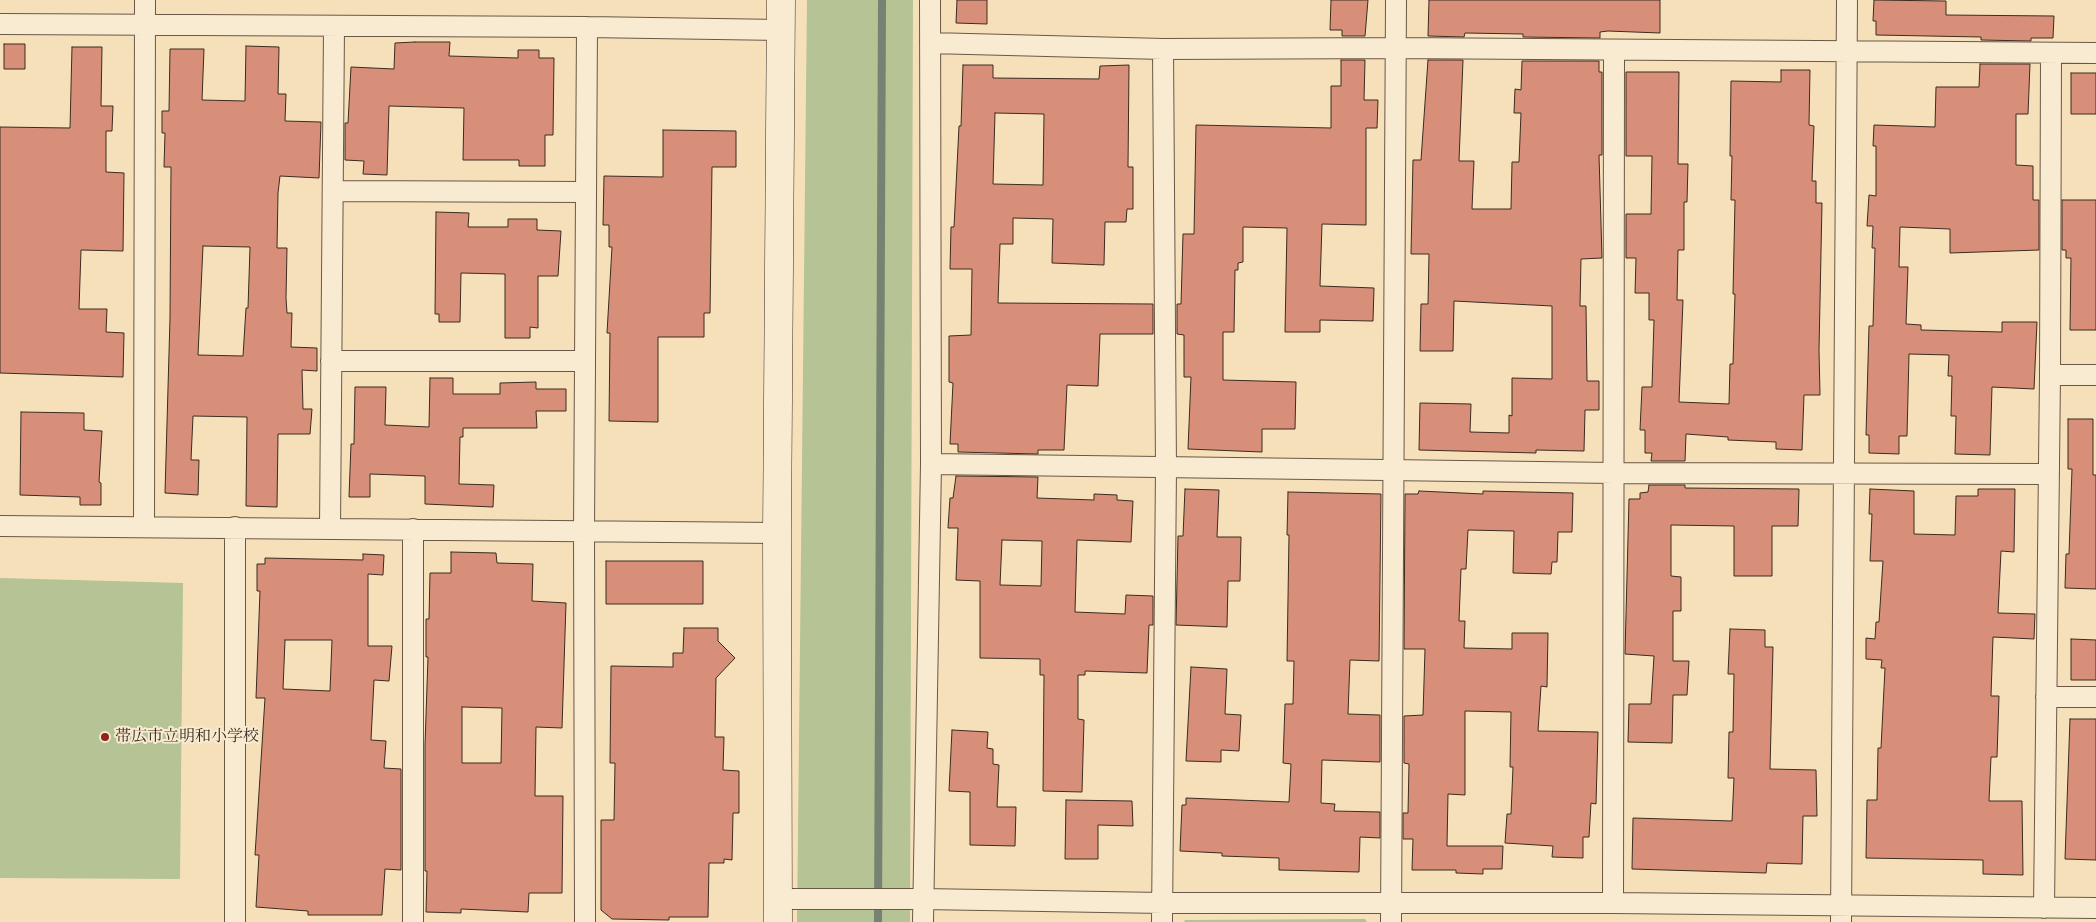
<!DOCTYPE html>
<html>
<head>
<meta charset="utf-8">
<style>
  body { margin:0 }
  canvas { display:block; background:#f5e0ba }
</style>
</head>
<body>
<canvas width="2096" height="922"></canvas>
<script>
const ctx = document.querySelector('canvas').getContext('2d');
ctx.lineJoin = 'round';
function fillPath(path, color) {
  ctx.fillStyle = color;
  ctx.fill(path, 'evenodd');
}
function shape(rows) {
  const path = new Path2D();
  for (const r of rows) {
    path.moveTo(r[0], r[1]);
    for (let i = 2; i < r.length; i += 2) path.lineTo(r[i], r[i + 1]);
  }
  return path;
}
function strokePath(path, color, width, dash) {
  ctx.strokeStyle = color;
  ctx.lineWidth = width;
  ctx.lineCap = dash ? 'butt' : 'round';
  ctx.setLineDash(dash || []);
  ctx.stroke(path);
}
function drawText(font, color, halo, rows, align = 'center') {
  ctx.font = font + ' "Libre Bodoni","Noto Serif JP",serif';
  ctx.lineWidth = 4;
  ctx.setLineDash([]);
  ctx.textBaseline = 'middle';
  ctx.strokeStyle = halo;
  ctx.fillStyle = color;
  for (const [text, x, y, turn = 0] of rows) {
    ctx.save();
    ctx.translate(x, y);
    ctx.rotate((+turn || 0) * Math.PI / 180);
    ctx.textAlign = isNaN(turn) ? turn : align;
    if (halo) ctx.strokeText(text, 0, 0);
    ctx.fillText(text, 0, 0);
    ctx.restore();
  }
}
const green = shape([
  [807,0,913,0,910,922,797,922],
  [0,578,183,583,180,879,0,878],
  [1365,919,1367,922,1184,922,1185,920]
]);
const stream = shape([
  [878,922,882,0]
]);
const building = shape([
  [957,0,987,0,987,24,956,23,957,0],
  [1331,0,1368,0,1365,36,1342,36,1342,30,1330,30,1331,0],
  [1429,0,1660,0,1660,33,1608,31,1600,32,1600,38,1523,37,1523,34,1465,33,1464,37,1428,36,1429,0],
  [1874,0,1946,1,1946,15,2054,16,2053,38,2031,38,2031,41,1981,40,1981,37,1876,35,1876,21,1873,21,1874,0],
  [415,42,450,42,449,56,518,58,518,50,539,50,539,58,554,58,553,135,545,135,545,166,519,166,519,160,463,160,464,108,389,106,387,175,363,174,364,161,345,160,345,123,348,123,351,67,394,69,395,43,415,42],
  [4,44,25,44,25,69,4,69,4,44],
  [246,46,279,47,278,94,286,94,285,121,321,122,319,178,280,176,278,193,277,248,287,248,286,298,287,313,292,313,291,347,317,348,317,371,302,370,303,409,312,409,310,434,278,434,277,507,246,506,247,417,193,416,191,460,199,460,198,495,165,493,170,318,171,167,164,167,165,133,162,133,162,111,169,111,170,49,204,49,202,100,245,101,246,46],
  [203,246,250,247,248,308,246,308,243,356,198,355,203,246],
  [72,47,102,47,101,106,113,106,112,131,106,131,106,172,124,173,123,251,81,250,79,309,107,309,106,332,124,333,123,377,0,373,0,127,70,128,72,47],
  [1341,60,1365,60,1364,100,1378,100,1377,128,1366,128,1366,225,1322,224,1320,286,1374,288,1373,321,1320,320,1320,332,1285,332,1287,228,1243,227,1243,262,1238,263,1238,270,1235,270,1234,332,1223,332,1223,380,1296,382,1295,429,1262,429,1262,452,1188,449,1191,377,1184,377,1184,335,1177,334,1177,304,1181,304,1183,234,1194,234,1196,125,1331,128,1331,86,1341,86,1341,60],
  [1428,60,1463,60,1459,161,1474,161,1472,209,1511,209,1512,162,1519,162,1521,113,1514,113,1515,89,1521,90,1522,61,1599,61,1599,72,1602,72,1602,155,1599,155,1602,258,1581,259,1580,306,1586,306,1587,381,1599,381,1599,410,1585,410,1584,451,1536,450,1536,453,1419,450,1420,403,1471,404,1470,432,1509,433,1509,415,1512,416,1512,378,1552,379,1552,306,1454,301,1453,351,1420,351,1421,304,1428,304,1429,254,1411,254,1413,160,1421,160,1428,60],
  [1980,64,2030,64,2028,114,2016,114,2016,165,2033,166,2033,200,2039,200,2039,250,1950,253,1950,229,1900,227,1899,267,1908,267,1906,324,1921,325,1921,330,2002,332,2002,322,2037,322,2034,389,1992,387,1990,455,1955,454,1956,416,1951,416,1952,376,1948,376,1949,355,1909,354,1907,436,1899,436,1899,454,1869,453,1869,435,1866,435,1869,326,1873,326,1875,248,1872,248,1873,226,1867,226,1869,195,1876,196,1876,146,1873,146,1874,125,1935,127,1936,87,1979,87,1980,64],
  [963,65,993,65,993,78,1099,79,1100,66,1129,65,1128,167,1133,167,1133,209,1127,209,1126,222,1105,222,1104,265,1052,263,1053,219,1013,218,1013,244,1000,244,998,303,1153,304,1153,334,1100,334,1098,386,1067,385,1064,450,1038,450,1038,454,958,452,958,444,950,444,953,383,949,382,949,336,971,335,972,269,950,269,951,227,954,227,959,126,961,126,963,65],
  [995,113,1044,114,1043,185,993,184,995,113],
  [1781,70,1810,70,1809,125,1814,126,1812,181,1816,181,1816,203,1822,203,1819,350,1820,395,1804,395,1802,450,1776,449,1776,442,1728,440,1728,437,1686,434,1685,461,1651,461,1652,453,1645,453,1645,430,1640,430,1642,387,1652,387,1654,320,1649,320,1649,293,1635,293,1636,258,1626,258,1626,214,1651,214,1652,156,1626,156,1626,72,1679,72,1678,164,1688,164,1687,202,1684,202,1684,250,1678,250,1677,300,1683,300,1679,402,1729,404,1730,364,1733,364,1735,294,1733,294,1735,200,1731,200,1732,156,1730,156,1731,81,1781,82,1781,70],
  [2071,73,2096,73,2096,114,2071,114,2071,73],
  [663,130,736,131,736,167,712,167,710,313,704,313,704,337,658,337,658,422,609,421,610,333,607,333,612,247,609,247,609,225,603,225,604,176,663,177,663,130],
  [2062,200,2096,200,2096,330,2070,330,2071,258,2066,258,2066,250,2062,250,2062,200],
  [436,212,469,213,468,227,508,227,508,219,537,219,537,230,561,231,558,276,538,276,538,328,530,327,530,338,505,338,505,274,461,273,460,322,439,322,439,314,435,314,436,212],
  [430,378,453,378,453,394,500,394,500,383,536,382,536,389,566,389,566,411,536,411,537,428,463,428,463,437,460,437,459,484,494,485,493,507,425,504,425,476,370,474,370,497,349,497,351,444,354,444,355,387,386,387,385,425,429,427,430,378],
  [21,412,84,413,84,430,102,431,99,482,101,483,101,505,80,505,80,497,20,495,21,412],
  [2068,419,2093,419,2093,475,2096,475,2096,589,2065,588,2066,554,2069,554,2072,469,2068,469,2068,419],
  [956,476,1038,477,1037,498,1094,500,1094,494,1117,495,1117,500,1133,501,1131,542,1077,540,1075,612,1125,614,1126,595,1153,596,1153,625,1149,625,1147,673,1085,671,1085,675,1078,675,1078,719,1084,720,1082,792,1043,791,1044,675,1040,675,1040,659,980,658,980,581,956,580,958,528,948,528,950,498,953,498,956,476],
  [1002,540,1042,541,1041,586,1000,585,1002,540],
  [1649,485,1685,485,1685,488,1799,489,1798,526,1772,526,1772,576,1734,576,1734,526,1671,525,1671,576,1681,577,1681,611,1673,611,1673,661,1689,661,1687,695,1673,695,1672,743,1628,742,1629,704,1651,704,1654,656,1625,654,1629,499,1640,499,1640,493,1648,492,1649,485],
  [1185,489,1219,490,1217,537,1241,537,1240,581,1228,581,1227,627,1176,625,1178,536,1183,536,1185,489],
  [1870,489,1914,491,1914,534,1955,535,1956,496,1978,496,1978,489,2015,489,2014,552,2001,551,1998,613,2035,614,2034,639,1993,637,1991,696,1999,696,1997,757,1991,757,1989,801,2022,801,2023,875,1983,874,1983,860,1866,858,1867,800,1877,800,1878,748,1881,748,1885,668,1881,668,1882,660,1866,659,1866,638,1875,639,1876,622,1879,622,1883,561,1870,561,1872,514,1869,514,1870,489],
  [1419,491,1483,494,1483,491,1573,493,1572,532,1558,532,1557,562,1552,562,1551,574,1513,573,1514,531,1468,530,1466,569,1461,569,1459,621,1465,621,1464,648,1512,649,1512,633,1548,633,1547,687,1541,686,1538,731,1598,732,1596,804,1591,803,1589,837,1583,837,1583,858,1552,857,1553,846,1505,843,1507,814,1511,814,1513,767,1510,767,1511,712,1465,711,1465,795,1448,794,1447,846,1503,846,1502,869,1483,869,1483,874,1456,873,1456,870,1412,870,1413,839,1403,839,1403,813,1408,813,1409,764,1404,763,1404,716,1423,715,1425,649,1404,649,1405,494,1418,494,1419,491],
  [1288,492,1381,494,1379,661,1350,660,1348,714,1380,715,1380,762,1322,760,1321,803,1335,804,1334,811,1380,812,1380,838,1360,837,1359,872,1279,870,1279,858,1222,856,1222,853,1180,851,1182,805,1186,805,1186,798,1289,802,1291,764,1283,763,1285,704,1293,704,1294,661,1287,661,1289,535,1287,535,1288,492],
  [451,552,496,553,497,563,533,564,532,601,566,603,562,728,536,727,535,796,563,796,562,893,529,893,528,912,461,909,461,913,426,912,427,871,425,871,425,745,428,657,426,657,426,619,429,619,430,573,451,573,451,552],
  [462,707,502,708,501,763,462,763,462,707],
  [363,554,384,555,383,575,368,574,368,646,392,646,389,681,374,680,371,740,386,741,384,768,401,769,401,870,385,869,382,915,308,915,308,911,256,907,259,855,255,855,265,698,256,698,260,591,257,591,257,564,265,564,265,558,363,560,363,554],
  [285,640,332,640,330,691,283,689,285,640],
  [606,561,703,561,703,604,606,604,606,561],
  [684,628,718,628,718,641,735,658,716,678,715,737,724,737,723,770,739,771,739,813,733,813,732,860,724,859,724,863,709,863,708,917,669,917,669,920,612,919,601,910,601,820,614,820,615,763,610,763,611,666,673,667,673,653,683,653,684,628],
  [1730,629,1765,630,1765,647,1773,647,1770,769,1816,770,1817,816,1803,816,1802,864,1767,863,1766,873,1632,869,1633,818,1732,821,1734,778,1728,778,1729,732,1733,732,1734,674,1728,674,1730,629],
  [2071,639,2096,640,2096,680,2071,680,2071,639],
  [1191,667,1227,669,1225,714,1241,715,1239,751,1221,750,1221,762,1186,761,1191,667],
  [2070,719,2096,719,2096,860,2065,859,2070,719],
  [952,730,988,732,987,748,993,749,993,764,999,765,997,807,1016,807,1015,846,970,845,970,792,949,791,952,730],
  [1066,800,1132,801,1133,826,1098,825,1098,859,1065,859,1066,800]
]);
const street = shape([
  [0,24,587,27,781,30],
  [930,43,1163,49,1397,48,2096,53],
  [333,191,586,192],
  [331,361,585,361],
  [2050,375,2096,375],
  [931,464,1614,473,2049,474],
  [0,526,777,533],
  [144,526,145,0],
  [330,528,334,27],
  [2046,697,2096,697],
  [778,899,923,899,1163,903,1613,903,2096,908],
  [1613,903,1614,50],
  [2044,908,2050,375,2051,53],
  [235,922,235,527],
  [413,922,413,529],
  [585,922,584,531,587,27],
  [923,922,931,464,930,0],
  [1162,922,1166,468,1163,49],
  [1391,922,1396,0],
  [1841,922,1847,0]
]);
const secondary = shape([
  [778,922,777,533,781,0]
]);
const markers = [
  [105,737,5,"#8f2418"]
];
const poiNames = [
  ["帯広市立明和小学校",115,737]
];
fillPath(green, '#b5c395');
strokePath(stream, '#768372', 8);
fillPath(building, '#d88f7a');
strokePath(building, '#3c2b1f', 1);
strokePath(street, '#6a5846', 22);
strokePath(secondary, '#3c2b1f', 29);
strokePath(street, '#f8ebd2', 20);
strokePath(secondary, '#f8ebd2', 28);
for (const [x, y, r, color] of markers) {
  const dot = new Path2D();
  dot.arc(x, y, r, 0, 2 * Math.PI);
  ctx.fillStyle = color;
  ctx.fill(dot);
  strokePath(dot, '#f8ebd2', 2);
}
drawText('16px', '#3c2b1f', '#f8ebd2', poiNames, 'left');
</script>
</body>
</html>
